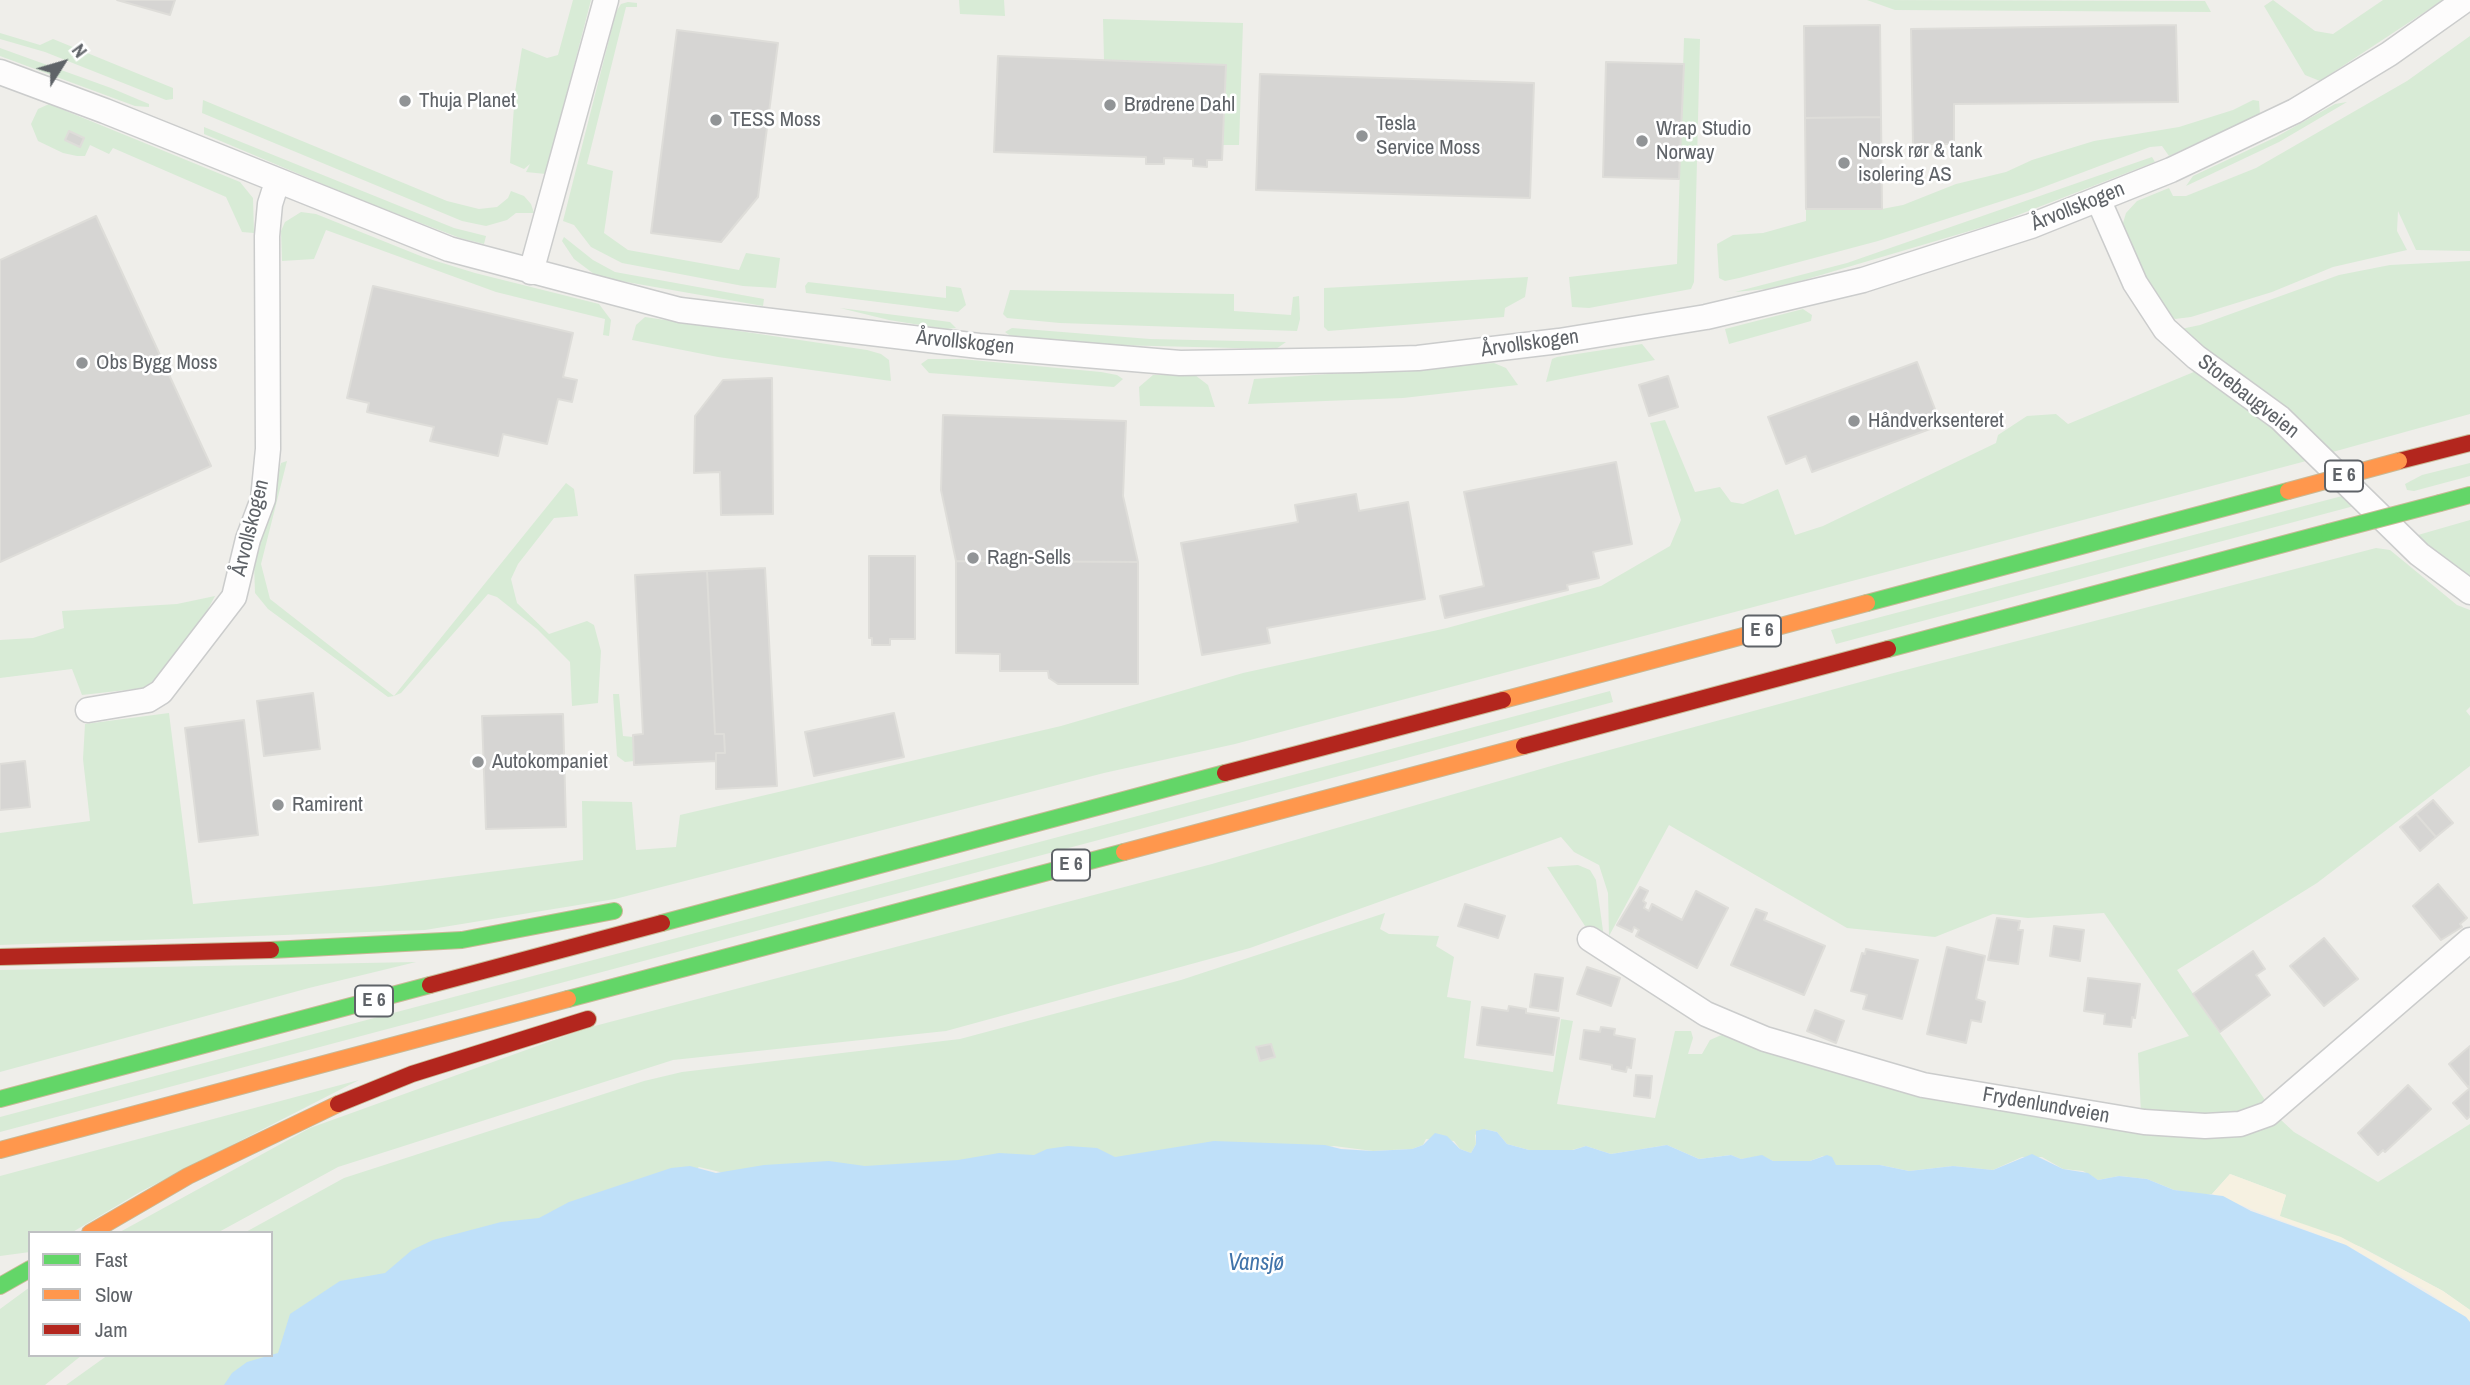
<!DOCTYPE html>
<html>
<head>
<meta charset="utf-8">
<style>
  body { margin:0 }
  #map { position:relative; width:2470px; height:1385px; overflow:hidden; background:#efeeea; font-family:"Archivo Narrow",sans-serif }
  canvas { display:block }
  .legend { position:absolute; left:28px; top:1231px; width:245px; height:126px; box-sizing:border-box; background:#fff; border:2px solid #bfc1c3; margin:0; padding:9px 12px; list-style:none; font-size:21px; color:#5f6368 }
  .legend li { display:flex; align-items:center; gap:14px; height:35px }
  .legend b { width:35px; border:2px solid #bfc1c3 }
  .north { position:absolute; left:28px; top:28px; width:70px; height:70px; -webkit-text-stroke:5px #fff; paint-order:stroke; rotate:53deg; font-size:19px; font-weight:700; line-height:28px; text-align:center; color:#5f6368 }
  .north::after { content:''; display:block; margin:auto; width:24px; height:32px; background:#5f6368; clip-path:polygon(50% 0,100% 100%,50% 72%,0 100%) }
</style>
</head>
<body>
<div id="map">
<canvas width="2470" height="1385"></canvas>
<ul class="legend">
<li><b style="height:9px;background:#63d668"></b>Fast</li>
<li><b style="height:9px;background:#ff974d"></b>Slow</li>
<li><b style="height:9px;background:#b3261e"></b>Jam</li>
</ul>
<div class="north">N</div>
</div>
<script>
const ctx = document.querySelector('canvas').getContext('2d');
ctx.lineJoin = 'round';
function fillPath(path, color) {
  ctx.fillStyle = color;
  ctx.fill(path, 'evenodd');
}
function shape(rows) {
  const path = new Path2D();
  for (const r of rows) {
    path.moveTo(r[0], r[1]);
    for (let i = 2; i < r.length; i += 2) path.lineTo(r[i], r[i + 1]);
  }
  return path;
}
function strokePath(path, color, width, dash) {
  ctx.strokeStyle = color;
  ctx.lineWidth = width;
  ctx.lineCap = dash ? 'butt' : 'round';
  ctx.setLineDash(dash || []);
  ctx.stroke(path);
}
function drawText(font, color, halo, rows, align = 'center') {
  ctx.font = font + ' "Archivo Narrow",sans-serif';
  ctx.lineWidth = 5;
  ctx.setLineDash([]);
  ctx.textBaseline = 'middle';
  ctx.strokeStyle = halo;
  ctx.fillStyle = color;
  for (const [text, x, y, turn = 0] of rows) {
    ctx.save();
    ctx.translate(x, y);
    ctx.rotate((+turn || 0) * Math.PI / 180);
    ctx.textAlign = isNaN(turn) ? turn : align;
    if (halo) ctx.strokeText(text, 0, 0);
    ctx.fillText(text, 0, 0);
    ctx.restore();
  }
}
const green = shape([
  [573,0,591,0,546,174,526,172,530,164,524,169,510,163,515,92,522,48,547,58,558,55],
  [959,0,1004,0,1005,16,960,14],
  [1867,0,2205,1,2211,12,1895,10],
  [2273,0,2315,31,2333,34,2383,0,2443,0,2320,81,2305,75,2264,6],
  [628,2,637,3,637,7,626,7,587,164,613,171,604,233,628,250,739,270,746,253,780,258,776,288,743,286,622,263,591,247,574,225,563,221,616,12,621,4],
  [1103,19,1243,23,1239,145,1223,145,1225,65,1104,60],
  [0,33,40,45,53,39,173,88,173,99,166,100,45,52,0,39],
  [2470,36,2470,251,2416,250,2398,211,2397,231,2407,250,2333,267,2272,292,2191,317,2175,319,2166,312,2155,298,2126,238,2123,223,2126,213,2137,201,2169,188,2173,196,2186,196,2256,168,2407,81],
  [1684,38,1700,39,1694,282,1691,289,1589,308,1572,307,1569,277,1677,264],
  [0,48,111,88,149,104,149,107,135,106,0,56],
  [203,100,447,201,479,209,497,207,508,198,511,191,524,196,531,204,534,213,516,213,507,220,486,226,462,221,202,113],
  [2253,100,2259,101,2260,114,2169,156,2162,146,2150,147,2033,191,1878,241,1739,278,1725,281,1719,278,1717,244,1733,235,1763,233,1806,221,1806,209,1882,209,1903,205,1956,184,2006,172,2032,160,2094,141,2179,127,2233,110],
  [2347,102,2279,142,2186,186,2193,176,2276,137,2335,104],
  [49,104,240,182,253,198,254,233,242,232,226,197,113,148,109,154,90,145,85,156,77,156,63,153,38,141,31,124,38,109],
  [204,127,454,228,486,236,484,244,460,238,363,201,204,134],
  [2152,157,2155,162,2000,222,1804,280,1766,289,1735,292,1847,263],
  [301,212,316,214,423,257,475,273,599,304,611,320,609,336,603,335,605,319,496,292,326,230,314,259,282,261,281,231,285,222],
  [564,237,593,260,615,272,764,299,763,306,598,277,574,259,562,241],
  [2470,261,2470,414,2329,453,2210,357,2181,329,2200,325,2339,275,2390,265],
  [1528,277,1525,297,1505,308,1504,317,1328,331,1324,327,1324,288],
  [808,282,946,298,946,286,961,288,966,305,958,312,806,293,805,286],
  [1010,290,1234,294,1234,311,1291,315,1293,297,1299,296,1300,319,1297,331,1060,323,1007,318,1003,314],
  [840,308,950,322,956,328,945,329,889,320],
  [1803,309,1812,315,1811,321,1729,344,1725,329],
  [645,317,867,350,881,354,889,360,891,381,718,357,632,340,636,325],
  [1012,328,1150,339,1286,342,1276,349,1113,345,1012,337,1005,332],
  [1642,344,1655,360,1546,382,1552,359,1557,357],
  [928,359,961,359,1101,372,1117,375,1123,379,1114,387,929,373,921,364],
  [1494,363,1506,368,1518,385,1403,398,1248,404,1254,379],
  [2201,369,2265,417,2310,460,1235,744,1104,773,615,899,425,930,0,945,0,833,90,821,83,759,85,724,169,713,193,904,380,886,583,860,582,801,632,802,636,850,676,847,680,815,1061,726,1243,673,1447,628,1601,586,1670,546,1681,520,1650,423,1665,420,1695,492,1720,487,1731,502,1743,504,1778,489,1795,535,1823,526,1996,443,1998,435,2027,416,2056,414,2068,424],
  [1153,375,1195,375,1208,385,1215,407,1140,406,1139,387],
  [287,461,261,564,270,599,394,696,566,483,574,489,578,516,554,518,518,564,511,579,517,603,549,634,587,621,594,625,601,651,598,703,572,706,570,662,537,629,497,597,488,594,401,693,394,696,388,697,268,609,255,593,254,563,281,463],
  [2470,463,2470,476,2414,491,2407,490,2405,484,2422,475],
  [2346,495,2354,506,1836,644,1831,630],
  [2470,520,2470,583,2411,537],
  [2376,548,2390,550,2457,605,2470,610,2470,707,2466,711,2470,716,2470,766,2317,883,2177,970,2267,1103,2231,1116,2141,1113,2138,1053,2189,1036,2104,913,2028,918,1993,914,1935,937,1847,928,1669,825,1609,936,1608,893,1599,865,1574,852,1561,837,1250,948,946,1031,673,1060,338,1167,217,1233,118,1233,310,1128,587,1028,1212,864,1565,762,1890,674],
  [215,596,200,624,160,676,144,688,82,695,72,669,0,678,0,640,33,638,64,628,62,611,177,604],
  [1610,691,1613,702,1377,766,0,1132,0,1117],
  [613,694,619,694,623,736,633,737,634,761,625,762,617,756],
  [1578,865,1590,870,1596,880,1604,938,1585,926,1547,867],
  [1385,913,1380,929,1389,934,1439,936,1436,946,1454,957,1447,997,1471,1001,1464,1058,1553,1072,1561,1019,1573,1021,1557,1104,1655,1118,1675,1031,1691,1031,1693,1038,1688,1054,1702,1054,1710,1040,1726,1033,1772,1048,2242,1132,2281,1120,2294,1132,2378,1182,2470,1124,2470,1310,2443,1291,2361,1247,2279,1216,2286,1195,2230,1174,2212,1194,2203,1195,2174,1190,2147,1179,2119,1176,2098,1180,2083,1171,2063,1169,2042,1157,2022,1157,1993,1170,1953,1166,1909,1171,1880,1165,1836,1165,1823,1156,1810,1161,1773,1161,1762,1156,1741,1159,1731,1155,1699,1159,1667,1145,1611,1154,1586,1146,1572,1150,1529,1150,1507,1144,1497,1132,1484,1129,1475,1135,1476,1144,1471,1153,1460,1149,1454,1141,1426,1139,1423,1145,1412,1149,1373,1151,1334,1146,908,1217,699,1167,420,1385,66,1385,108,1355,271,1355,271,1233,244,1233,344,1178,644,1081,682,1072,960,1039,1181,980],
  [416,962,309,988,0,1072,0,970],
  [359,1080,140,1192,71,1233,30,1233,30,1252,0,1256,0,1176],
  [30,1287,30,1355,82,1355,45,1385,0,1385,0,1309]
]);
const sand = shape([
  [2230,1174,2286,1195,2280,1216,2341,1237,2443,1291,2470,1310,2470,1322,2426,1290,2346,1245,2212,1194]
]);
const water = shape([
  [1484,1129,1497,1132,1507,1144,1529,1150,1573,1150,1586,1146,1611,1154,1667,1145,1699,1159,1731,1155,1741,1159,1762,1155,1773,1161,1810,1161,1827,1155,1832,1157,1836,1165,1880,1165,1909,1171,1953,1166,1993,1170,2032,1154,2063,1169,2088,1173,2098,1180,2119,1176,2147,1179,2174,1190,2223,1196,2251,1211,2346,1245,2466,1317,2470,1322,2470,1385,224,1385,232,1373,247,1362,278,1353,290,1314,340,1281,385,1273,412,1250,433,1240,501,1222,539,1218,569,1202,671,1168,690,1166,716,1173,764,1165,829,1161,865,1166,958,1160,999,1153,1034,1155,1047,1149,1068,1146,1097,1148,1115,1157,1214,1141,1325,1145,1341,1149,1373,1151,1412,1149,1423,1145,1435,1133,1447,1136,1460,1149,1471,1153,1476,1144,1476,1131]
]);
const building = shape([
  [117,0,175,0,170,15,117,0],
  [1880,25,1881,117,1805,118,1804,26,1880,25],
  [2176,25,2178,102,1954,104,1954,144,1913,144,1911,29,2176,25],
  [677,30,778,43,758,197,721,242,651,233,677,30],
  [998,56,1226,65,1222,160,1207,160,1207,167,1193,166,1193,159,1164,158,1164,164,1146,164,1146,157,994,152,998,56],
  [1606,62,1684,64,1679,179,1603,177,1606,62],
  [1260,74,1534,83,1530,198,1256,190,1260,74],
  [1881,117,1882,209,1806,209,1805,118,1881,117],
  [69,131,84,138,80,147,65,140,69,131],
  [96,216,211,466,0,562,0,260,96,216],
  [373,286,573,333,563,377,577,380,572,402,558,399,547,444,503,434,498,456,430,441,434,427,367,412,369,403,347,398,373,286],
  [1917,362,1941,425,1812,472,1806,456,1786,464,1768,417,1917,362],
  [1668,376,1678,407,1649,416,1639,385,1668,376],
  [772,378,773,514,721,515,720,472,694,473,695,416,723,380,772,378],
  [943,415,1126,421,1123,496,1138,562,956,561,941,490,943,415],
  [1616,462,1632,544,1593,552,1599,578,1567,585,1568,590,1445,618,1440,596,1484,586,1464,492,1616,462],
  [1356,494,1359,511,1408,502,1425,599,1267,628,1270,643,1202,655,1181,543,1298,522,1295,505,1356,494],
  [869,556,915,556,915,639,890,639,890,645,872,645,872,638,869,638,869,556],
  [956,561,1138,562,1138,684,1058,684,1049,678,1048,671,1000,671,1000,654,956,653,956,561],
  [765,568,777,786,716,789,716,753,725,753,724,734,715,734,707,571,765,568],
  [707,571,715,734,724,734,725,753,716,753,716,761,634,765,633,735,643,734,635,575,707,571],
  [313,693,320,749,264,756,257,701,313,693],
  [894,713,904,757,814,776,805,732,894,713],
  [563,714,566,827,486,829,482,716,563,714],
  [244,720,258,835,199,842,185,728,244,720],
  [25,761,30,807,0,810,0,764,25,761],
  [2433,800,2453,823,2436,837,2416,814,2433,800],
  [2416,814,2436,837,2420,851,2400,827,2416,814],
  [2438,884,2467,918,2460,924,2462,927,2441,940,2413,906,2438,884],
  [1640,887,1648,891,1643,901,1646,903,1644,908,1649,911,1652,904,1682,920,1696,891,1728,908,1697,968,1636,936,1639,930,1634,927,1632,932,1617,925,1640,887],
  [1465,904,1505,916,1498,938,1458,926,1465,904],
  [1756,909,1767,913,1764,920,1825,946,1804,995,1731,965,1756,909],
  [1997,918,2020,921,2018,930,2023,930,2018,964,1988,960,1997,918],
  [2054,926,2084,930,2080,961,2050,956,2054,926],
  [2324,938,2358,979,2324,1006,2290,966,2324,938],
  [1947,947,1985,956,1976,999,1985,1002,1981,1022,1971,1020,1966,1043,1927,1034,1947,947],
  [1866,949,1918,960,1902,1019,1863,1009,1867,995,1851,991,1862,953,1865,954,1866,949],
  [2253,951,2265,969,2256,975,2270,995,2220,1032,2193,994,2253,951],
  [1587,967,1620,978,1611,1006,1577,994,1587,967],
  [1535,974,1563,978,1558,1011,1530,1007,1535,974],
  [2088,978,2140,984,2135,1018,2132,1017,2131,1027,2104,1024,2105,1014,2084,1011,2088,978],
  [1509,1006,1526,1009,1526,1013,1559,1018,1553,1055,1477,1045,1482,1007,1508,1011,1509,1006],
  [1815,1010,1844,1021,1836,1043,1807,1031,1815,1010],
  [1601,1027,1615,1029,1614,1035,1635,1039,1631,1068,1627,1067,1626,1072,1612,1069,1612,1065,1580,1059,1584,1030,1600,1032,1601,1027],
  [1271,1044,1275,1057,1260,1061,1256,1047,1271,1044],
  [2470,1046,2470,1085,2468,1087,2449,1064,2470,1046],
  [1636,1075,1652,1076,1650,1098,1634,1096,1636,1075],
  [2408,1085,2431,1109,2385,1152,2383,1150,2378,1155,2358,1133,2408,1085],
  [2470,1088,2470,1116,2467,1119,2453,1103,2470,1088]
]);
const street = shape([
  [0,72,105,111,449,249,680,310,979,346,1180,363,1360,360,1418,358,1559,341,1706,317,1863,280,2031,226,2171,170,2295,111,2389,54,2465,0],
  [2098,199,2135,283,2165,329,2196,357,2280,418,2419,554,2470,592],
  [531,272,606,0],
  [88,710,148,700,161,692,234,597,248,539,263,499,268,449,267,236,270,204,277,182],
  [1590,939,1706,1014,1765,1039,1923,1085,2144,1122,2205,1126,2240,1124,2268,1114,2470,940]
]);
const fast = shape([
  [2440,503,2470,495],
  [1867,603,2288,491],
  [1888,649,2329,532],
  [662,923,1225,773],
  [271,950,462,940,614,911],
  [568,999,1124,852],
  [0,1099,430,985],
  [0,1286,30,1269]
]);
const slow = shape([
  [1503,700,1867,603],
  [1124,852,1524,746],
  [0,1150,568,999],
  [90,1233,188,1176,338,1104]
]);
const jam = shape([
  [2399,461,2470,443],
  [1524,746,1888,649],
  [1225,773,1503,700],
  [0,957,271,950],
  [430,985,662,923],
  [338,1104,412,1074,588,1019]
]);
const fastBridge = shape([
  [2329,532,2440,503]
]);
const slowBridge = shape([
  [2288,491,2399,461]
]);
const markers = [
  [405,101,7,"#919496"],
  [1110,105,7,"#919496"],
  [716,120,7,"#919496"],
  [1362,136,7,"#919496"],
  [1642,141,7,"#919496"],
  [1844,163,7,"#919496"],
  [82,363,7,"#919496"],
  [1854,421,7,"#919496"],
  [973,558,7,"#919496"],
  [478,762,7,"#919496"],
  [278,805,7,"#919496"]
];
const shields = [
  [2344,476,38],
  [1762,631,38],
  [1071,865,38],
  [374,1001,38]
];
const shieldNames = [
  ["E 6",2344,476],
  ["E 6",1762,631],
  ["E 6",1071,865],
  ["E 6",374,1001]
];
const poiNames = [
  ["Thuja Planet",419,101],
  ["Brødrene Dahl",1124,105],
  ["TESS Moss",730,120],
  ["Tesla",1376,124],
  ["Service Moss",1376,148],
  ["Wrap Studio",1656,129],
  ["Norway",1656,153],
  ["Norsk rør & tank",1858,151],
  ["isolering AS",1858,175],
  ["Obs Bygg Moss",96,363],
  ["Håndverksenteret",1868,421],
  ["Ragn-Sells",987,558],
  ["Autokompaniet",492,762],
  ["Ramirent",292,805]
];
const streetNames = [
  ["Årvollskogen",2078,207,-22],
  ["Årvollskogen",965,343,6],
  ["Årvollskogen",1530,344,-8],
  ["Storebaugveien",2248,397,38],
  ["Årvollskogen",251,528,-76],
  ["Frydenlundveien",2046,1106,10]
];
const waterNames = [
  ["Vansjø",1256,1264]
];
fillPath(green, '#d8ebd6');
fillPath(sand, '#f6f1e1');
fillPath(water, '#bfe0f9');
fillPath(building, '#d6d5d3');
strokePath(building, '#deddd9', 2);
strokePath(street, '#cbcccc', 27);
strokePath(fast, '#c8b996', 18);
strokePath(slow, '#c8b996', 18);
strokePath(jam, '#c8b996', 18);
strokePath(street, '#fdfcfc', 24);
strokePath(fast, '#63d668', 16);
strokePath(slow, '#ff974d', 16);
strokePath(jam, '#b3261e', 16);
strokePath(fastBridge, '#c8b996', 18, []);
strokePath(slowBridge, '#c8b996', 18, []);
strokePath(fastBridge, '#63d668', 16);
strokePath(slowBridge, '#ff974d', 16);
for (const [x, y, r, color] of markers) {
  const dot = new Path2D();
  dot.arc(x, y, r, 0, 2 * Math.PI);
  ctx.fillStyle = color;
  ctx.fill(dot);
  strokePath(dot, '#fff', 2.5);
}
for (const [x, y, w] of shields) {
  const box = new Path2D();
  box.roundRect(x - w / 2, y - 15.5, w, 31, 5);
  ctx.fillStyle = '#fff';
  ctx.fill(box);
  strokePath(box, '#5f6368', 2);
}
drawText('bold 19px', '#5f6368', null, shieldNames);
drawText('21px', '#5f6368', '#fff', poiNames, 'left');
drawText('21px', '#5f6368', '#fff', streetNames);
drawText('italic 23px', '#4174aa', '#fff', waterNames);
</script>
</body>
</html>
